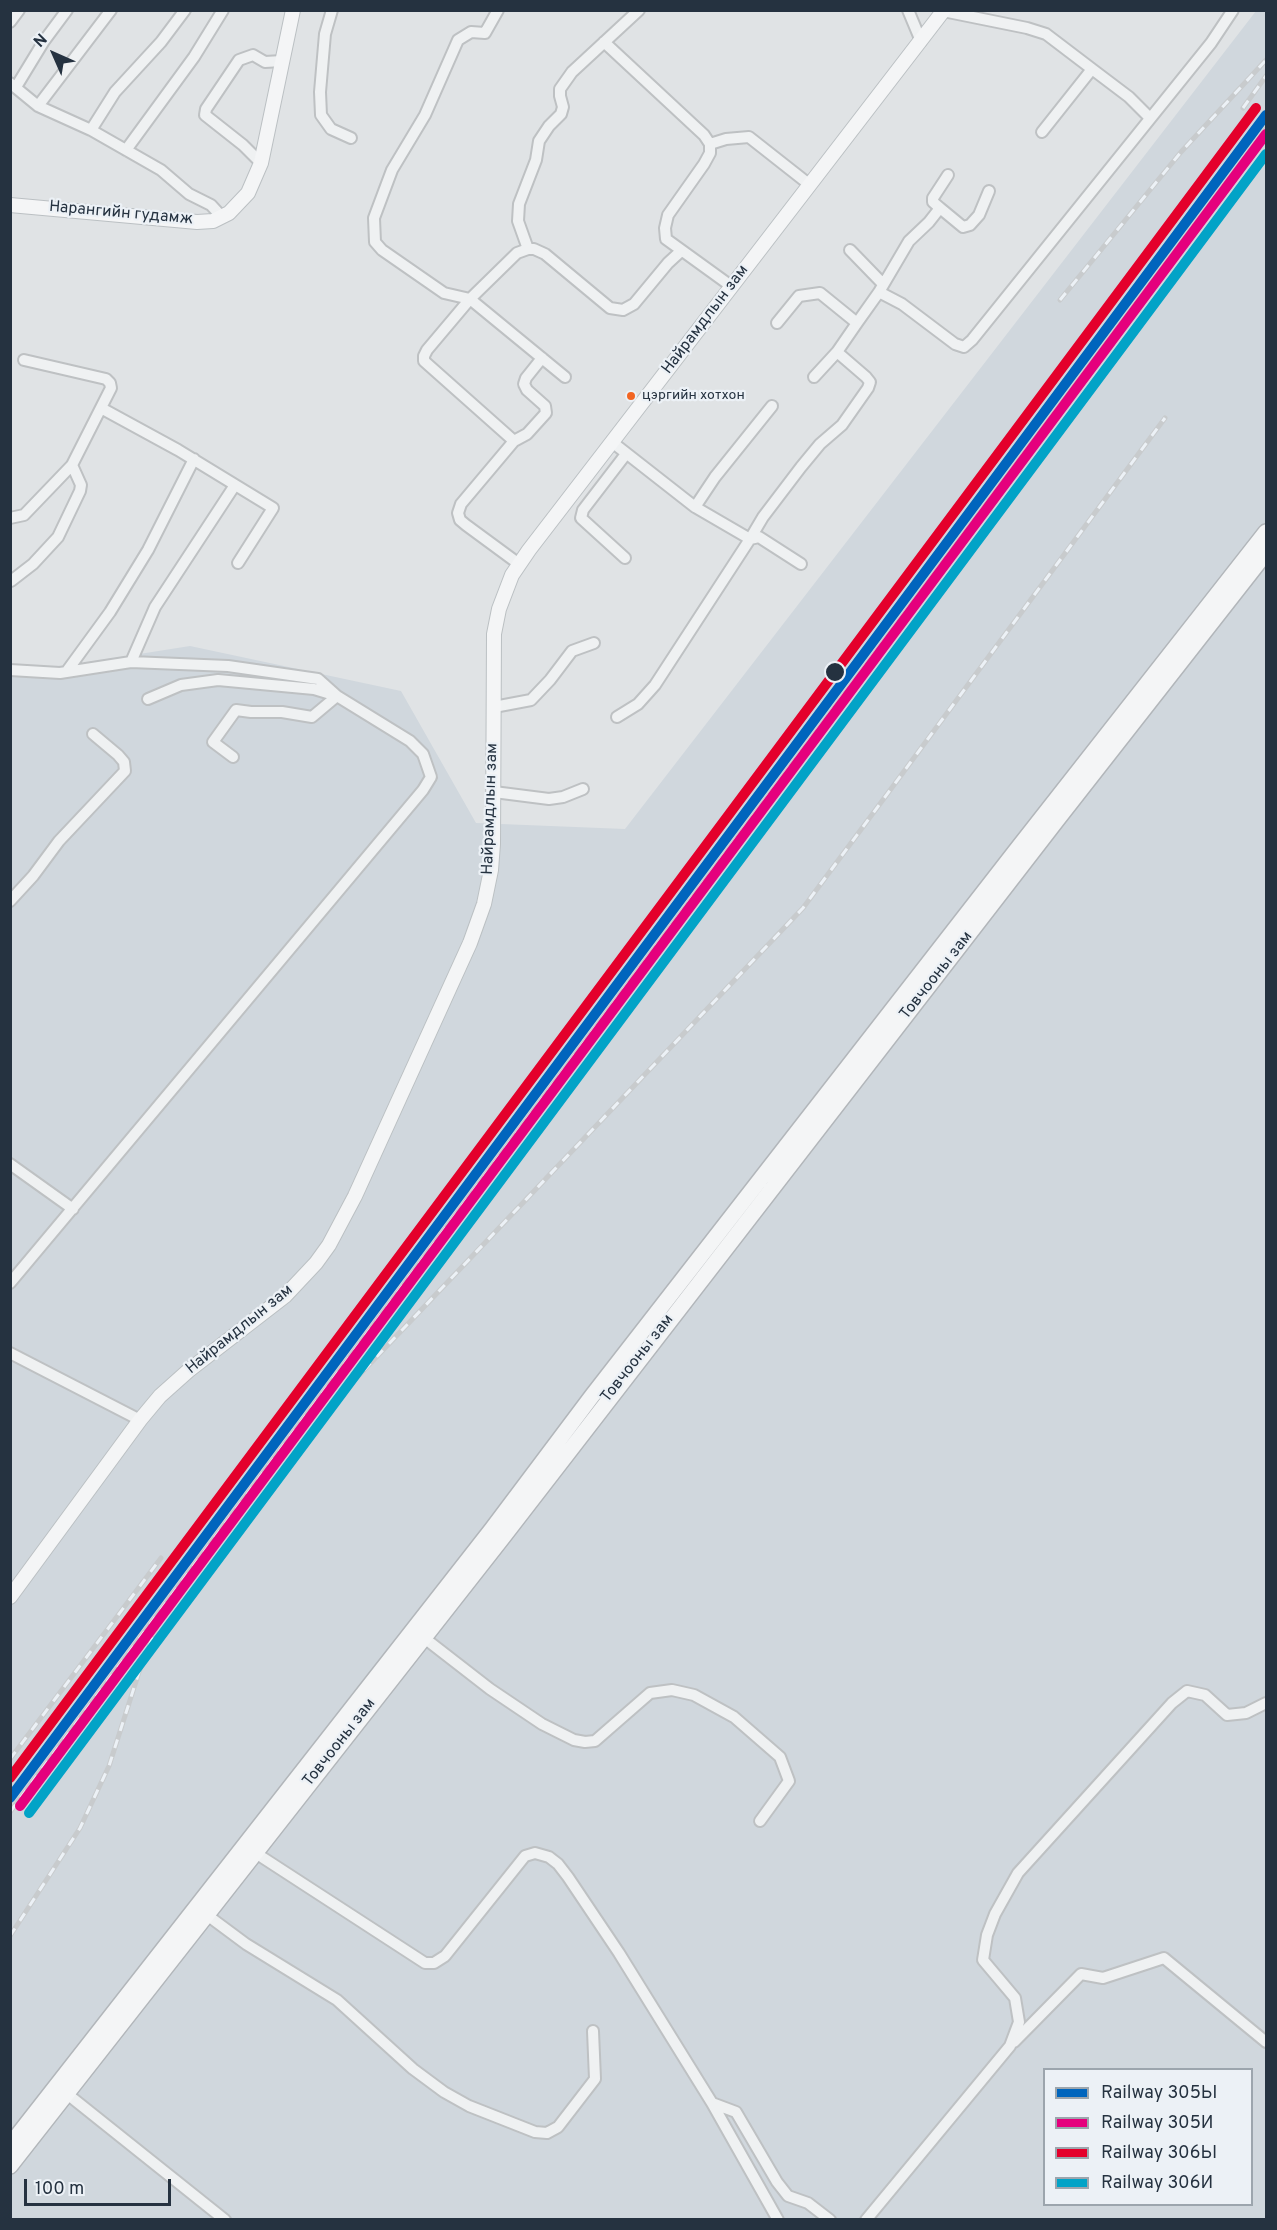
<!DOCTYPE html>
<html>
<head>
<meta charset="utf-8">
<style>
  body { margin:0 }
  #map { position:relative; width:1277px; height:2230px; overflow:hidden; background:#e0e3e5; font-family:Overpass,sans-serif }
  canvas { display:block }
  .frame { position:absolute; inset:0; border:12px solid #253240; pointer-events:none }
  .legend { position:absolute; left:1043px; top:2068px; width:210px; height:138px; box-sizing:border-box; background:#ecf1f6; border:2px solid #9ca5ad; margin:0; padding:8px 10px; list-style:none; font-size:18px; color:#253240 }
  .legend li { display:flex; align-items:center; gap:12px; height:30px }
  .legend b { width:30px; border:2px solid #9ca5ad }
  .north { position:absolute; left:24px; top:24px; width:60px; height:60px; -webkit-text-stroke:4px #ecf1f6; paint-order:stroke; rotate:315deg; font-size:16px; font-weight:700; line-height:24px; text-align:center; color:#253240 }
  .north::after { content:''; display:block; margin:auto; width:21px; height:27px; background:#253240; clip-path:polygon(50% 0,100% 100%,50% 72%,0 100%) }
  .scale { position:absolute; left:24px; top:2179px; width:147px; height:27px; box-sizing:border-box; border:3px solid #253240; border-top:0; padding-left:8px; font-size:18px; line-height:21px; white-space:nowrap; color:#253240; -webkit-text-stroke:4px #ecf1f6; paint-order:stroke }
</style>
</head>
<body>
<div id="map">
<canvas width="1277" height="2230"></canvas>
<div class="frame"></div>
<ul class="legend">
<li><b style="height:8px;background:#0065bd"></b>Railway 305Ы</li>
<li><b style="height:8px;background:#e5007d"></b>Railway 305И</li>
<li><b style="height:8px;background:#e4002b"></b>Railway 306Ы</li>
<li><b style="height:8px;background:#02a3c7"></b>Railway 306И</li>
</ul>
<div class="north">N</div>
<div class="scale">100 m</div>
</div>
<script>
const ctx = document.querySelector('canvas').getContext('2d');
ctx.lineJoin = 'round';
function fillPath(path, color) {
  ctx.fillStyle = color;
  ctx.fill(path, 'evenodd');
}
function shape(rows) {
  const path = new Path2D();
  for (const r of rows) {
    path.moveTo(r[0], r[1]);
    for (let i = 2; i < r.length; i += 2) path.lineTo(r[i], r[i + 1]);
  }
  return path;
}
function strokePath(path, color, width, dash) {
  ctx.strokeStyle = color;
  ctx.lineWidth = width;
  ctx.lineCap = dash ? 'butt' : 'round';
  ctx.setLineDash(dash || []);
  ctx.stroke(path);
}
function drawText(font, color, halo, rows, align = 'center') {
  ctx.font = font + ' Overpass,sans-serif';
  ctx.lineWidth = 4.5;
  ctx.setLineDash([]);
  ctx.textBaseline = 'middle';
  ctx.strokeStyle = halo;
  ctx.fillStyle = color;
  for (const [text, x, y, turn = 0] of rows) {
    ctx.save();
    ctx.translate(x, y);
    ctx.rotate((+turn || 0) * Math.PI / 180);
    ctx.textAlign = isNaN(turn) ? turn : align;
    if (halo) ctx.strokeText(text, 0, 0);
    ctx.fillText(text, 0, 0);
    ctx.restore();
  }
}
const built = shape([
  [1256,11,1266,11,1266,2219,11,2220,11,665,57,667,190,646,401,691,476,823,625,829],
  [1044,2070,1252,2070,1252,2204,1044,2204]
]);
const minor = shape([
  [332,10,325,34,320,92,321,115,331,129,351,138],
  [498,10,485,33,471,32,458,40,425,115,392,170,374,218,375,242,382,250,444,293,470,299,565,377],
  [908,10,921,41],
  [943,11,1027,28,1046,34,1092,69,1042,132],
  [10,22,19,10],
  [604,42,704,135,710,144,710,153,704,164,668,215,665,228,666,239,731,286],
  [1092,69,1129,97,1150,118],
  [10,83,38,106,91,130,161,170,189,194,211,205,222,217],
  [16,87,44,41,67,10],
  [38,106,111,10],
  [91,130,115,92,161,42,185,10],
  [710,144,726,139,749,137,810,185],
  [126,150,194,57,223,10],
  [261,163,243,145,205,115,206,109,239,60,253,55,265,62,282,61],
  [940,208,933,202,933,198,948,175],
  [528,249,518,221,519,204,536,160,539,141,549,126,561,114,563,107,560,96,560,89,572,72,639,10],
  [850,250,883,284],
  [879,292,902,304,955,344,964,347,972,340,1211,43,1233,10],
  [777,323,799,296,820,293,857,323],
  [814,377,837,352,857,323,879,292,909,241,929,222,940,208,963,227,970,225,979,215,989,191],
  [101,408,178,450,273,508,238,563],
  [514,441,424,361,424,356,427,350,470,299,517,253,528,249,534,249,545,254,610,308,623,310,634,304,668,263,681,251],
  [612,442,695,507,750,539,655,685,638,704,617,717],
  [695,507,715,477,772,406],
  [10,518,24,515,72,465,111,388,110,383,106,379,24,360],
  [750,539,763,517,801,467,820,444,842,425,868,388,870,382,866,377,837,352],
  [750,539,759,537,801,564],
  [625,558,581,518,583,510,626,454],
  [519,564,466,525,460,520,458,513,461,504,514,441,527,434,546,413,545,406,527,390,524,384,526,378,542,358],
  [11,581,33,564,58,537,80,491,81,485,72,465],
  [131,662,155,607,235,485],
  [10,670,60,673,131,662,228,666,318,679,337,696,410,741,423,754,431,777,423,790,10,1283],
  [67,671,110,612,148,550,194,459],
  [148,699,181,685,218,680,314,689,337,696,312,717,282,712,251,712,236,710,213,742,233,757],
  [494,707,531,700,550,680,572,651,594,643],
  [494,792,549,799,563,797,583,789],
  [10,901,33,876,59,841,125,771,124,762,118,755,93,734],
  [10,1164,73,1209],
  [10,1353,140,1420],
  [423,1637,490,1689,542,1724,574,1740,585,1742,595,1741,650,1693,672,1690,694,1695,734,1717,780,1757,789,1781,760,1821],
  [251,1850,425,1963,434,1963,445,1956,525,1856,535,1853,549,1857,558,1864,568,1877,619,1953,712,2103,778,2220],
  [207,1915,246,1944,337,2000,413,2069,444,2092,469,2106,535,2132,547,2133,558,2127,595,2079,593,2031],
  [1014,2042,1081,1974,1103,1978,1164,1958,1266,2042],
  [66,2093,225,2220],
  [712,2103,736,2112,777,2182,788,2196,808,2203,830,2220],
  [866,2220,1010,2046,1019,2022,1015,1998,983,1960,987,1935,995,1914,1018,1873,1172,1703,1187,1691,1205,1695,1227,1715,1246,1713,1266,1703]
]);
const major = shape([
  [10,205,197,222,213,221,229,213,248,193,261,163,293,10],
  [10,1597,140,1420,160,1396,188,1371,285,1296,316,1263,329,1245,355,1196,470,943,484,904,491,870,493,844,494,634,499,609,512,575,529,550,944,10]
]);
const highway = shape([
  [10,2145,492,1529,592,1396,1014,853,1266,532],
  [10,2166,503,1537,1057,820,1266,553]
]);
const rail = shape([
  [1243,108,1266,76],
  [1060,300,1181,152,1266,60],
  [327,1409,803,908,1165,418],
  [10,1759,161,1558],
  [10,1812,1266,129],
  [10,1936,80,1828,109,1766,139,1672,159,1621]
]);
const rail1 = shape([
  [10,1798,1266,115]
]);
const rail2 = shape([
  [20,1806,1266,134]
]);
const rail3 = shape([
  [10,1778,1256,108]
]);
const rail4 = shape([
  [29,1813,1266,154]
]);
const markers = [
  [631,396,5,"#f26522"],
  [835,672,10,"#253240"]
];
const busNames = [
  ["цэргийн хотхон",642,396]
];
const streetNames = [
  ["Нарангийн гудамж",121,214,5],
  ["Найрамдлын зам",706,320,-53],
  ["Найрамдлын зам",491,809,-88],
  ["Товчооны зам",937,976,-52],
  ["Найрамдлын зам",240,1330,-39],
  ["Товчооны зам",638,1359,-52],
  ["Товчооны зам",340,1743,-52]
];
fillPath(built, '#d0d7dd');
strokePath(minor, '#bec1c3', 14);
strokePath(major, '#bbc0c3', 16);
strokePath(highway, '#b2b6ba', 18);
strokePath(minor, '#eff1f2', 10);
strokePath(major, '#f4f5f6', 14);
strokePath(highway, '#f4f5f6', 15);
strokePath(rail, '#c8cbcd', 5);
strokePath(rail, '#ecf1f6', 3, [9]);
strokePath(rail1, '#0065bd', 10);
strokePath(rail2, '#e5007d', 10);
strokePath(rail3, '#e4002b', 10);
strokePath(rail4, '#02a3c7', 10);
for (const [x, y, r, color] of markers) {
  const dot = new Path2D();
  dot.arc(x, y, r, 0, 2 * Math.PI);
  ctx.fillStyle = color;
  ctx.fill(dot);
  strokePath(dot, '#ecf1f6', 2);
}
drawText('14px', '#253240', '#ecf1f6', busNames, 'left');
drawText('16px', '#253240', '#ecf1f6', streetNames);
</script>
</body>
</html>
